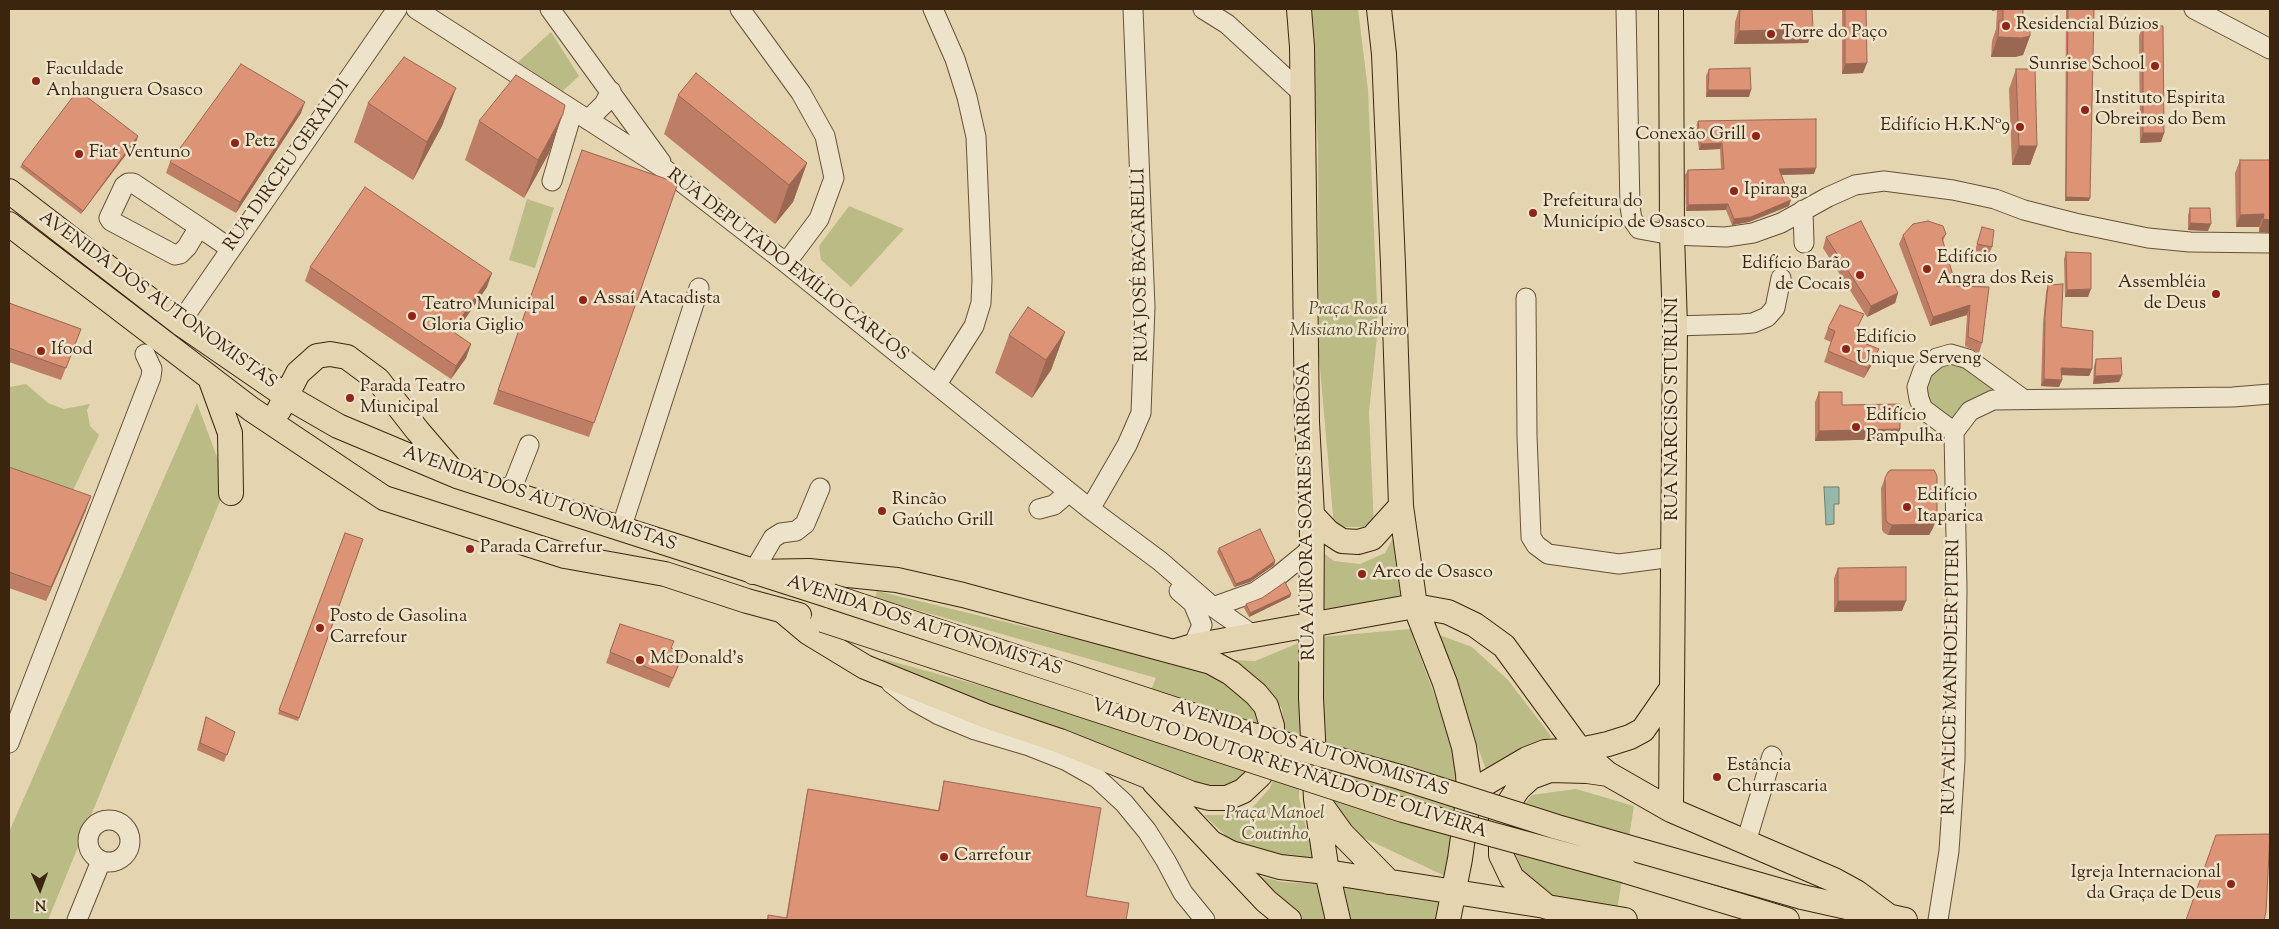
<!DOCTYPE html>
<html>
<head>
<meta charset="utf-8">
<style>
  body { margin:0 }
  #map { position:relative; width:2279px; height:929px; overflow:hidden; background:#e4d4af; font-family:"Sorts Mill Goudy",serif }
  canvas { display:block }
  .frame { position:absolute; inset:0; border:10px solid #3c250f; pointer-events:none }
  .north { position:absolute; left:15px; top:864px; width:50px; height:50px; -webkit-text-stroke:4px #ede3cb; paint-order:stroke; rotate:178deg; font-size:14px; font-weight:700; line-height:20px; text-align:center; color:#3c250f }
  .north::after { content:''; display:block; margin:auto; width:18px; height:22px; background:#3c250f; clip-path:polygon(50% 0,100% 100%,50% 72%,0 100%) }
</style>
</head>
<body>
<div id="map">
<canvas width="2279" height="929"></canvas>
<div class="frame"></div>
<div class="north">N</div>
</div>
<script>
const ctx = document.querySelector('canvas').getContext('2d');
ctx.lineJoin = 'round';
function fillPath(path, color) {
  ctx.fillStyle = color;
  ctx.fill(path, 'evenodd');
}
function shape(rows) {
  const path = new Path2D();
  for (const r of rows) {
    if (r.length === 3) {
      path.moveTo(r[0] + r[2], r[1]);
      path.arc(r[0], r[1], r[2], 0, 2 * Math.PI);
      continue;
    }
    path.moveTo(r[0], r[1]);
    for (let i = 2; i < r.length; i += 2) path.lineTo(r[i], r[i + 1]);
  }
  return path;
}
function strokePath(path, color, width, dash) {
  ctx.strokeStyle = color;
  ctx.lineWidth = width;
  ctx.lineCap = dash ? 'butt' : 'round';
  ctx.setLineDash(dash || []);
  ctx.stroke(path);
}
function drawText(font, color, halo, rows, align = 'center') {
  ctx.font = font + ' "Sorts Mill Goudy",serif';
  ctx.lineWidth = 5;
  ctx.setLineDash([]);
  ctx.textBaseline = 'middle';
  ctx.strokeStyle = halo;
  ctx.fillStyle = color;
  for (const [text, x, y, turn = 0] of rows) {
    ctx.save();
    ctx.translate(x, y);
    ctx.rotate((+turn || 0) * Math.PI / 180);
    ctx.textAlign = isNaN(turn) ? turn : align;
    if (halo) ctx.strokeText(text, 0, 0);
    ctx.fillText(text, 0, 0);
    ctx.restore();
  }
}
const green = shape([
  [1309,9,1358,9,1368,90,1378,327,1369,412,1374,527,1334,527,1319,356,1318,146],
  [551,32,579,76,563,91,518,62],
  [527,199,554,208,535,268,509,260],
  [849,206,904,229,851,287,821,260,819,246],
  [1951,358,2003,394,1982,395,1960,412,1951,426,1936,414,1923,388,1927,372],
  [26,384,48,403,64,409,90,404,87,410,90,426,99,435,67,503,9,482,9,387],
  [197,403,227,484,48,920,9,920,9,832],
  [1395,534,1401,601,1316,619,1318,549,1334,561,1360,564,1385,553],
  [877,591,1205,670,1226,681,1260,713,1265,742,1252,775,1221,795,879,664,883,659,1135,728,1156,678,875,598],
  [1410,629,1455,751,1463,800,1445,876,1362,837,1326,797,1321,637],
  [1437,634,1472,647,1508,680,1551,736,1542,748,1486,770],
  [1301,642,1299,798,1314,862,1242,851,1204,815,1229,815,1251,809,1270,788,1286,743,1282,708,1232,660,1255,661],
  [1576,789,1634,806,1617,910,1549,900,1523,873,1515,852,1512,820,1532,795],
  [1247,873,1282,882,1319,884,1328,920,1297,920],
  [1342,886,1441,901,1436,920,1349,920]
]);
const water = shape([
  [1824,487,1839,487,1839,504,1834,504,1834,524,1826,525,1824,487]
]);
const minor = shape([
  [416,9,666,170,786,263,1090,509,1160,561,1213,607,1253,635],
  [550,9,661,162],
  [740,9,801,93,825,136,834,178,819,219,786,263],
  [933,9,955,59,967,97,976,137,982,280,981,303,974,326,937,384],
  [1203,9,1227,24,1302,93],
  [1626,9,1630,207,1632,219,1639,229,1672,235,1726,237,1753,233,1781,223,1828,197,1855,185,1884,181,1953,190,1995,199,2024,210,2075,223,2148,238,2190,242,2270,243],
  [2194,9,2270,49],
  [588,120,604,104,611,91],
  [552,181,573,110],
  [1803,210,1804,243],
  [199,227,187,247,180,254,175,255,111,221,109,218,124,186,128,183,133,183,199,227,231,249],
  [1526,298,1527,436,1531,537,1536,545,1548,554,1619,564,1673,557],
  [180,323,397,9],
  [1675,326,1741,324,1753,323,1767,317,1775,308,1781,278],
  [1954,432,1923,409,1919,399,1917,387,1923,370,1937,358,1951,354,1968,359,2023,399],
  [510,493,529,445],
  [1039,509,1054,505,1069,492],
  [1090,509,1127,445,1141,413,1145,307,1133,9],
  [621,529,699,288],
  [753,572,773,538,781,533,796,531,805,524,820,488],
  [1179,591,1193,603,1202,625,1193,646],
  [1213,607,1255,592,1278,576,1311,549],
  [891,683,914,701,939,715,975,730,1029,746,1067,761,1097,778,1124,803,1147,831,1166,861,1183,893,1205,920],
  [9,743,151,377,152,369,145,354],
  [109,841,21],
  [1746,842,1772,756],
  [77,920,101,861],
  [1938,920,1949,851,1955,760,1957,589,1954,432,1970,411,1993,400,2233,397,2270,394]
]);
const major = shape([
  [1299,9,1302,47,1307,422,1312,515,1311,698,1316,799,1327,872,1338,920],
  [1379,9,1384,54,1393,264,1401,506,1415,606,1445,683,1464,747,1468,774,1469,793,1460,859,1448,920],
  [1671,9,1672,235,1675,326,1671,810],
  [9,191,180,323,286,396,338,426,457,476,831,596],
  [9,224,251,409,384,498,565,556,665,574,747,601,799,615],
  [210,378,230,433,231,493],
  [279,410,298,373,317,356,330,354,347,357,378,380,417,430,454,473],
  [1312,515,1328,532,1342,541,1358,542,1372,538,1401,506],
  [753,572,809,571,897,580,963,595,1211,662,1231,673,1256,694,1266,706,1272,726,1272,747,1260,775,1243,791,1227,798,1209,798,1190,793,1060,741,986,716,865,667,809,633,784,612],
  [1176,651,1193,646,1415,606,1448,612,1475,625,1504,646,1580,750,1608,774],
  [1154,782,1266,901,1289,920],
  [1469,793,1527,759,1545,752,1580,750,1608,744,1630,737,1643,730,1672,688],
  [1319,802,1342,834,1389,882],
  [1212,843,1231,853,1280,867,1327,872,1545,906],
  [1626,871,1787,920],
  [1802,897,1905,920],
  [1625,920,1547,907,1512,878,1501,855,1501,815,1518,789,1531,777,1550,770,1587,771,1608,774,1671,810,1834,880,1856,892,1887,915]
]);
const majorBridge = shape([
  [831,596,1249,734,1400,777,1557,827,1802,897],
  [823,620,1403,810,1626,871]
]);
const wall = shape([
  [1739,9,1808,43,1734,44,1735,22],
  [1842,9,1866,9,1863,73,1842,74],
  [1992,9,2023,9,2023,18,2027,23,2030,36,2023,55,2015,57,1991,57,1992,41,1996,29,1997,10,1992,11],
  [2066,9,2094,9,2089,201,2065,201],
  [2143,26,2164,133,2161,142,2140,143,2139,36],
  [1709,69,1749,97,1706,97,1706,76],
  [2016,69,2037,146,2030,165,2012,165,2009,89],
  [456,88,442,126,413,180,354,142,368,103],
  [678,95,807,163,793,202,775,224,664,134],
  [301,113,236,213,166,173,170,162],
  [479,121,549,153,524,198,465,160],
  [1698,121,1814,174,1781,175,1789,206,1749,222,1732,225,1726,210,1686,211,1685,175,1688,170,1721,169,1720,149,1699,150,1696,126],
  [137,140,81,214,20,167,22,164],
  [582,150,678,183,589,437,493,404],
  [2240,160,2270,160,2270,233,2259,232,2259,227,2236,227,2235,173],
  [2190,208,2208,231,2188,230,2188,215],
  [1982,227,1992,247,1989,254,1975,251],
  [1946,234,1943,241,1956,286,1989,287,1982,343,1979,353,1965,346,1967,315,1930,326,1899,244,1903,235],
  [1826,237,1898,293,1895,303,1867,317,1823,248],
  [2066,252,2088,297,2065,297,2064,259],
  [310,267,487,287,455,333,471,344,466,358,451,379,305,281],
  [2048,285,2061,327,2092,369,2089,376,2062,375,2062,380,2059,387,2041,386,2043,323,2046,292],
  [9,303,81,329,61,380,9,362],
  [1828,328,1866,344,1875,359,1864,378,1824,362,1831,342,1824,339],
  [1065,332,1051,370,1032,398,995,373,1009,335],
  [2096,359,2122,375,2119,382,2093,384,2094,366],
  [1819,392,1842,405,1900,429,1897,439,1815,441,1815,402],
  [9,467,86,510,46,601,9,588],
  [1885,478,1933,528,1929,535,1888,535,1884,533,1882,530,1881,488],
  [345,533,363,539,298,721,278,714],
  [1219,548,1275,561,1274,565,1250,582,1234,587,1217,552],
  [1838,568,1902,611,1834,612,1834,578],
  [1291,594,1290,597,1249,617,1244,608,1246,604],
  [620,624,671,648,680,663,669,688,606,663],
  [206,717,235,732,224,762,197,750],
  [944,781,1086,896,1126,920,767,920,768,915,786,918,807,792,808,789,938,810]
]);
const shadedWall = shape([
  [1993,9,1997,9,1997,10,1992,11],
  [1813,29,1808,43,1734,44,1739,31],
  [2030,36,2023,55,2015,57,1991,57,1998,37],
  [1867,63,1863,73,1842,74,1845,64],
  [456,88,442,126,413,180,427,142],
  [1708,90,1751,90,1749,97,1706,97],
  [305,102,301,113,236,213,240,202],
  [563,114,549,153,524,198,538,160],
  [2143,133,2164,133,2161,142,2140,143],
  [138,136,137,140,81,214,83,211],
  [1722,143,1720,149,1699,150,1701,144],
  [2019,146,2037,146,2030,165,2012,165],
  [807,163,793,202,775,224,789,185],
  [1816,168,1814,174,1777,175,1779,169],
  [2066,197,2090,198,2089,201,2065,201],
  [1791,200,1789,206,1749,222,1732,225,1734,219],
  [1728,204,1726,210,1686,211,1688,205],
  [2264,214,2259,227,2236,227,2240,215],
  [2263,219,2270,220,2270,233,2259,232],
  [2190,223,2211,224,2208,231,2188,230],
  [492,273,487,287,447,345,452,331],
  [2091,289,2088,297,2065,297,2067,290],
  [1898,293,1895,303,1867,317,1871,306],
  [1970,305,1967,315,1930,326,1933,317],
  [1065,332,1051,370,1032,398,1046,360],
  [471,344,466,358,451,379,456,366],
  [1879,349,1875,359,1864,378,1868,368],
  [2061,368,2092,369,2089,376,2059,375],
  [2122,375,2119,382,2093,384,2095,376],
  [2044,379,2062,380,2059,387,2041,386],
  [1900,429,1897,439,1815,441,1819,431],
  [91,496,86,510,46,601,51,587],
  [1937,517,1933,528,1929,535,1888,535,1892,525],
  [1275,561,1274,565,1250,582,1234,587,1236,584],
  [1291,594,1290,597,1249,617,1250,613],
  [1838,601,1906,601,1902,611,1834,612]
]);
const building = shape([
  [1740,9,1812,9,1813,29,1739,31,1740,9],
  [1845,9,1866,9,1867,63,1845,64,1845,9],
  [2003,9,2023,9,2023,18,2027,18,2027,23,2030,23,2030,36,2022,38,1998,37,1999,21,2003,21,2003,9],
  [2068,9,2094,9,2090,198,2066,197,2068,9],
  [2143,26,2163,26,2164,133,2143,133,2143,26],
  [404,57,456,88,427,142,368,103,404,57],
  [241,64,305,102,240,202,170,162,241,64],
  [1750,68,1751,90,1708,90,1709,69,1750,68],
  [2016,69,2035,69,2037,146,2019,146,2016,69],
  [696,73,807,163,789,185,678,95,696,73],
  [516,75,565,105,563,114,538,160,479,121,516,75],
  [78,90,138,136,83,211,22,164,78,90],
  [1816,119,1816,168,1779,169,1791,200,1751,217,1734,219,1728,204,1688,205,1688,170,1724,169,1722,143,1701,144,1698,121,1816,119],
  [582,150,678,183,594,423,498,390,582,150],
  [2240,160,2270,160,2270,220,2263,219,2264,214,2240,215,2240,160],
  [365,187,492,273,452,331,471,344,456,366,310,267,365,187],
  [2190,208,2210,208,2211,224,2190,223,2190,208],
  [1861,221,1898,293,1871,306,1826,237,1861,221],
  [1928,221,1943,226,1946,234,1942,238,1956,286,1989,287,1982,343,1968,337,1970,305,1933,317,1903,235,1913,224,1928,221],
  [1982,227,1994,230,1992,247,1977,244,1982,227],
  [2066,252,2091,253,2091,289,2067,290,2066,252],
  [2063,284,2061,327,2093,331,2092,369,2061,368,2062,380,2044,379,2045,316,2048,285,2063,284],
  [9,303,81,329,66,368,9,348,9,303],
  [1840,305,1864,314,1857,328,1870,333,1864,343,1879,349,1868,368,1828,351,1835,331,1828,328,1840,305],
  [1028,307,1065,332,1046,360,1009,335,1028,307],
  [2121,358,2122,375,2095,376,2096,359,2121,358],
  [1819,392,1842,392,1842,405,1900,404,1900,429,1819,431,1819,392],
  [9,467,91,496,51,587,9,572,9,467],
  [1891,470,1934,470,1937,476,1937,517,1932,524,1892,525,1888,523,1886,520,1885,478,1888,472,1891,470],
  [1260,529,1275,561,1251,578,1236,584,1219,548,1260,529],
  [345,533,363,539,299,718,279,710,345,533],
  [1906,567,1906,601,1838,601,1838,568,1906,567],
  [1285,582,1291,594,1250,613,1246,604,1262,598,1285,582],
  [620,624,674,641,671,648,683,653,673,678,610,652,620,624],
  [206,717,235,732,227,755,200,743,206,717],
  [944,781,1101,808,1086,896,1129,903,1126,920,768,920,768,915,787,918,808,789,939,811,944,781],
  [2270,834,2266,912,2264,920,2186,920,2216,835,2270,834]
]);
const markers = [
  [2006,26,5,"#8f2418"],
  [1771,34,5,"#8f2418"],
  [2155,66,5,"#8f2418"],
  [36,81,5,"#8f2418"],
  [2085,110,5,"#8f2418"],
  [2020,127,5,"#8f2418"],
  [1756,136,5,"#8f2418"],
  [235,143,5,"#8f2418"],
  [79,154,5,"#8f2418"],
  [1734,191,5,"#8f2418"],
  [1533,213,5,"#8f2418"],
  [1927,269,5,"#8f2418"],
  [1860,275,5,"#8f2418"],
  [2216,294,5,"#8f2418"],
  [583,300,5,"#8f2418"],
  [412,316,5,"#8f2418"],
  [1846,349,5,"#8f2418"],
  [41,351,5,"#8f2418"],
  [350,398,5,"#8f2418"],
  [1856,427,5,"#8f2418"],
  [1907,507,5,"#8f2418"],
  [882,511,5,"#8f2418"],
  [470,549,5,"#8f2418"],
  [1362,574,5,"#8f2418"],
  [320,628,5,"#8f2418"],
  [640,660,5,"#8f2418"],
  [1717,777,5,"#8f2418"],
  [944,857,5,"#8f2418"],
  [2231,884,5,"#8f2418"]
];
const poiNames = [
  ["Residencial Búzios",2016,26],
  ["Torre do Paço",1781,34],
  ["Sunrise School",2145,66,"right"],
  ["Faculdade",46,71],
  ["Anhanguera Osasco",46,92],
  ["Instituto Espirita",2095,100],
  ["Obreiros do Bem",2095,121],
  ["Edifício H.K.Nº9",2010,127,"right"],
  ["Conexão Grill",1746,136,"right"],
  ["Petz",245,143],
  ["Fiat Ventuno",89,154],
  ["Ipiranga",1744,191],
  ["Prefeitura do",1543,203],
  ["Município de Osasco",1543,224],
  ["Edifício",1937,259],
  ["Angra dos Reis",1937,280],
  ["Edifício Barão",1850,265,"right"],
  ["de Cocais",1850,286,"right"],
  ["Assembléia",2206,284,"right"],
  ["de Deus",2206,305,"right"],
  ["Assaí Atacadista",593,300],
  ["Teatro Municipal",422,306],
  ["Gloria Giglio",422,327],
  ["Edifício",1856,339],
  ["Unique Serveng",1856,360],
  ["Ifood",51,351],
  ["Parada Teatro",360,388],
  ["Municipal",360,409],
  ["Edifício",1866,417],
  ["Pampulha",1866,438],
  ["Edifício",1917,497],
  ["Itaparica",1917,518],
  ["Rincão",892,501],
  ["Gaúcho Grill",892,522],
  ["Parada Carrefur",480,549],
  ["Arco de Osasco",1372,574],
  ["Posto de Gasolina",330,618],
  ["Carrefour",330,639],
  ["McDonald's",650,660],
  ["Estância",1727,767],
  ["Churrascaria",1727,788],
  ["Carrefour",954,857],
  ["Igreja Internacional",2221,874,"right"],
  ["da Graça de Deus",2221,895,"right"]
];
const streetNames = [
  ["RUA DIRCEU GERALDI",288,166,-55],
  ["RUA JOSÉ BACARELLI",1142,265,-91],
  ["RUA DEPUTADO EMÍLIO CARLOS",787,266,38],
  ["AVENIDA DOS AUTONOMISTAS",157,301,36],
  ["RUA NARCISO STURLINI",1674,409,-90],
  ["AVENIDA DOS AUTONOMISTAS",539,500,19],
  ["RUA AURORA SOARES BARBOSA",1308,511,-91],
  ["AVENIDA DOS AUTONOMISTAS",924,627,18],
  ["RUA ALICE MANHOLER PITERI",1953,677,-89],
  ["AVENIDA DOS AUTONOMISTAS",1310,750,17],
  ["VIADUTO DOUTOR REYNALDO DE OLIVEIRA",1289,770,18]
];
const parkNames = [
  ["Praça Rosa",1348,311],
  ["Missiano Ribeiro",1348,332],
  ["Praça Manoel",1275,815],
  ["Coutinho",1275,836]
];
fillPath(green, '#bbbb86');
fillPath(water, '#95b8aa');
strokePath(water, '#717d6c', 1);
strokePath(minor, '#665137', 21);
strokePath(major, '#3c250f', 26);
strokePath(minor, '#ede3cb', 19);
strokePath(major, '#e4d4af', 24);
strokePath(majorBridge, '#3c250f', 26, []);
strokePath(majorBridge, '#e4d4af', 24);
fillPath(wall, '#bd7e65');
fillPath(shadedWall, '#9a6753');
fillPath(building, '#dc9376');
strokePath(building, '#9a6753', 1);
for (const [x, y, r, color] of markers) {
  const dot = new Path2D();
  dot.arc(x, y, r, 0, 2 * Math.PI);
  ctx.fillStyle = color;
  ctx.fill(dot);
  strokePath(dot, '#ede3cb', 2);
}
drawText('18px', '#3c250f', '#ede3cb', poiNames, 'left');
drawText('18px', '#3c250f', '#ede3cb', streetNames);
drawText('italic 18px', '#5c4a2d', '#ede3cb', parkNames);
</script>
</body>
</html>
